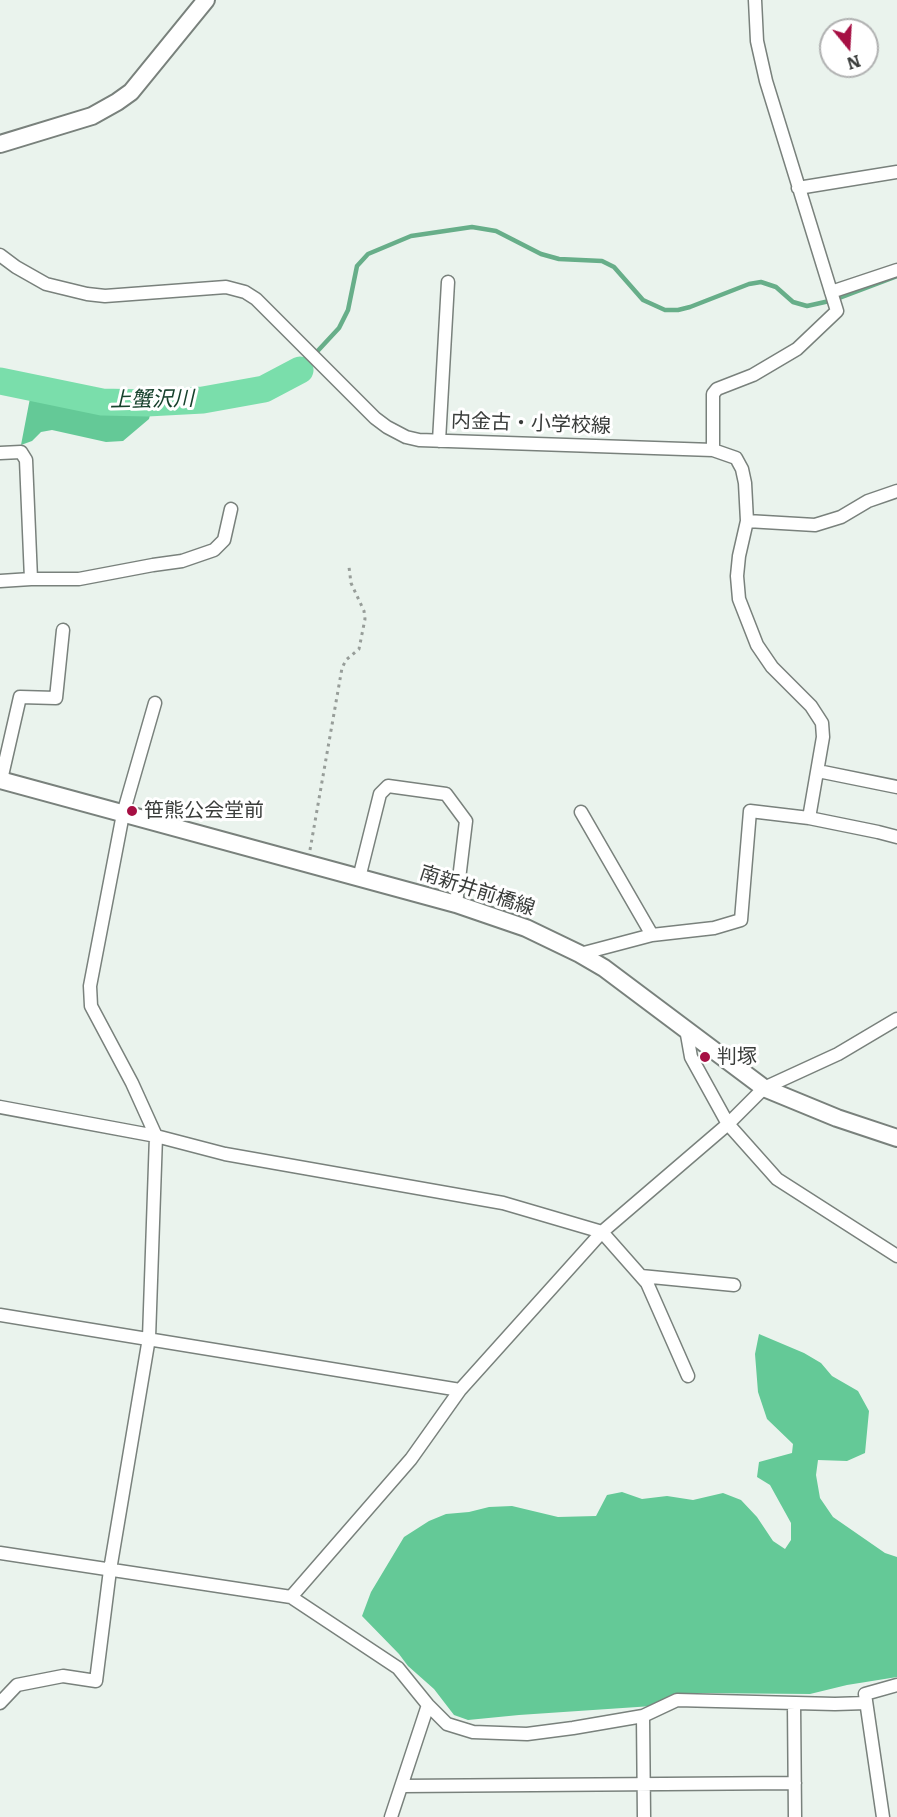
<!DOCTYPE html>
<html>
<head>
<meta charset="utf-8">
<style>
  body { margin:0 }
  #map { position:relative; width:897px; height:1817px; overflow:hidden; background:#eaf3ed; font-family:Literata,serif }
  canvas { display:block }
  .north { position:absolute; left:819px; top:18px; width:60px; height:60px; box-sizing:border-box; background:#fff; border:2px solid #b0b1b1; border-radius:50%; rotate:162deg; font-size:16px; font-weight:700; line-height:24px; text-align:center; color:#3a3d3b }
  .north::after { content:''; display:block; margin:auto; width:21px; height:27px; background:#a60f43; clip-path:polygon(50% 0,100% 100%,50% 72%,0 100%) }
</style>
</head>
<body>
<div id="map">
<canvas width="897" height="1817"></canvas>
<div class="north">N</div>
</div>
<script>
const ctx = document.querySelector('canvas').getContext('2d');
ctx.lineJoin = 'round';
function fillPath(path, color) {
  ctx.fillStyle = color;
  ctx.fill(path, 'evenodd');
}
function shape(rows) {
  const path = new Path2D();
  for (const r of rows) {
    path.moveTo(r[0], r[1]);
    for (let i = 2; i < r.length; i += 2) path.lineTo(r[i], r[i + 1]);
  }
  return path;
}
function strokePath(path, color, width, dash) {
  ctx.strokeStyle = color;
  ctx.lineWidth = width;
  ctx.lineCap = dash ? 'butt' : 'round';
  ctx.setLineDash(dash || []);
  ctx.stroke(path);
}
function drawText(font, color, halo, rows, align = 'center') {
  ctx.font = font + ' Literata,"Noto Sans JP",serif';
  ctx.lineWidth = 6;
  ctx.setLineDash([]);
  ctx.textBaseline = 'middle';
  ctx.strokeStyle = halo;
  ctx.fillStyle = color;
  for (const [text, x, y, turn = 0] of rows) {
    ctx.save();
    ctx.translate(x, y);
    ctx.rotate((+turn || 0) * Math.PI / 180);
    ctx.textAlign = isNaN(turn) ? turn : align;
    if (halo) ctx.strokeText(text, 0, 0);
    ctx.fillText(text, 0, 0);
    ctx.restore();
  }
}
const forest = shape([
  [31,393,81,407,119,411,151,411,149,419,123,441,106,442,52,430,41,432,32,441,21,445],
  [759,1334,804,1353,821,1363,832,1376,858,1391,869,1411,865,1453,847,1461,818,1460,816,1475,820,1498,833,1517,885,1553,897,1557,897,1677,847,1685,810,1694,693,1693,667,1705,519,1715,468,1720,454,1715,434,1689,408,1666,399,1654,362,1616,371,1592,404,1537,429,1521,446,1514,469,1512,489,1507,512,1506,558,1517,596,1516,607,1495,622,1492,642,1499,667,1496,693,1500,723,1493,741,1500,757,1517,773,1541,785,1549,791,1540,791,1523,770,1485,757,1477,759,1462,792,1453,793,1444,767,1419,758,1392,755,1354]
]);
const stream = shape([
  [300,370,339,328,348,310,357,266,368,254,411,236,472,227,496,231,541,254,559,259,602,261,614,267,643,300,665,310,678,310,690,307,749,284,761,282,776,287,793,302,807,306,834,300,897,276]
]);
const river = shape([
  [0,381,102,402,147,403,203,400,264,389,300,370]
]);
const path = shape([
  [310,850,342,668,346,660,359,649,365,619,364,611,351,583,349,567]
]);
const street = shape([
  [798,188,897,172],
  [0,255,16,267,46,284,87,294,105,296,226,287,245,292,256,299,375,418,387,427,406,437,419,440,713,450,736,458,742,469,745,483,747,521,739,556,737,576,739,599,757,645,772,667,811,706,822,723,823,737,809,818],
  [831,292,897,270],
  [439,441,448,282],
  [713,450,713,394,717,389,753,375,797,349,837,311,766,81,757,41,755,0],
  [0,453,21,452,26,460,31,579],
  [747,521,815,525,841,517,868,501,897,491],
  [0,581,31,579,79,579,153,565,182,561,214,550,224,540,231,509],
  [818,771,897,787],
  [1,780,20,697,56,698,63,630],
  [581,812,652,935],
  [359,878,380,794,388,786,446,794,466,821,456,904],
  [580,954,652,935,714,928,741,920,750,811,809,818,878,832,897,837],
  [686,1029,691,1057,728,1124,777,1179,897,1256],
  [0,1107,156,1136,225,1154,503,1203,602,1232,647,1283,688,1376],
  [641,1276,734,1285],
  [0,1315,460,1390],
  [0,1553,291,1597,398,1668,428,1705,447,1724,473,1732,527,1734,573,1728,643,1716,677,1700,835,1704,866,1703],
  [291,1597,411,1459,460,1390,602,1232,728,1124,764,1088,838,1054,897,1019],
  [0,1703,17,1685,63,1676,96,1681,110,1570,149,1338,156,1136,132,1083,91,1006,90,986,123,814,155,703],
  [794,1703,795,1817],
  [643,1716,644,1817],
  [402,1786,795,1783],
  [391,1817,428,1705],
  [883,1817,865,1694,897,1685]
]);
const secondary = shape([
  [0,144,92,116,117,102,131,92,206,0],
  [0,780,456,904,526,928,580,954,604,968,764,1088,837,1118,897,1138]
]);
const markers = [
  [132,811,6,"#a60f43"],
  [705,1057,6,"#a60f43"]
];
const streetNames = [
  ["内金古・小学校線",531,424,2],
  ["南新井前橋線",477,891,18]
];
const poiNames = [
  ["笹熊公会堂前",144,811],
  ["判塚",717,1057]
];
const waterNames = [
  ["上蟹沢川",152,400,-1]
];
fillPath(forest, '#64c997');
strokePath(stream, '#67ae89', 4.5);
strokePath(river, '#7adeab', 27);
strokePath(street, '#79817c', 15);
strokePath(secondary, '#79817c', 20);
strokePath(path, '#979d99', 3, [3, 4.5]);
strokePath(street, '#fff', 12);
strokePath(secondary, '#fff', 16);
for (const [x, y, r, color] of markers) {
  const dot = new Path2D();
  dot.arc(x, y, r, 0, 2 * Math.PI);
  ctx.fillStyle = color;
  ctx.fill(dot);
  strokePath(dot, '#fff', 2);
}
drawText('20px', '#3a3d3b', '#fff', streetNames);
drawText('20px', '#3a3d3b', '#fff', poiNames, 'left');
drawText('italic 21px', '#17422d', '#fff', waterNames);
</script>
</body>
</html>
